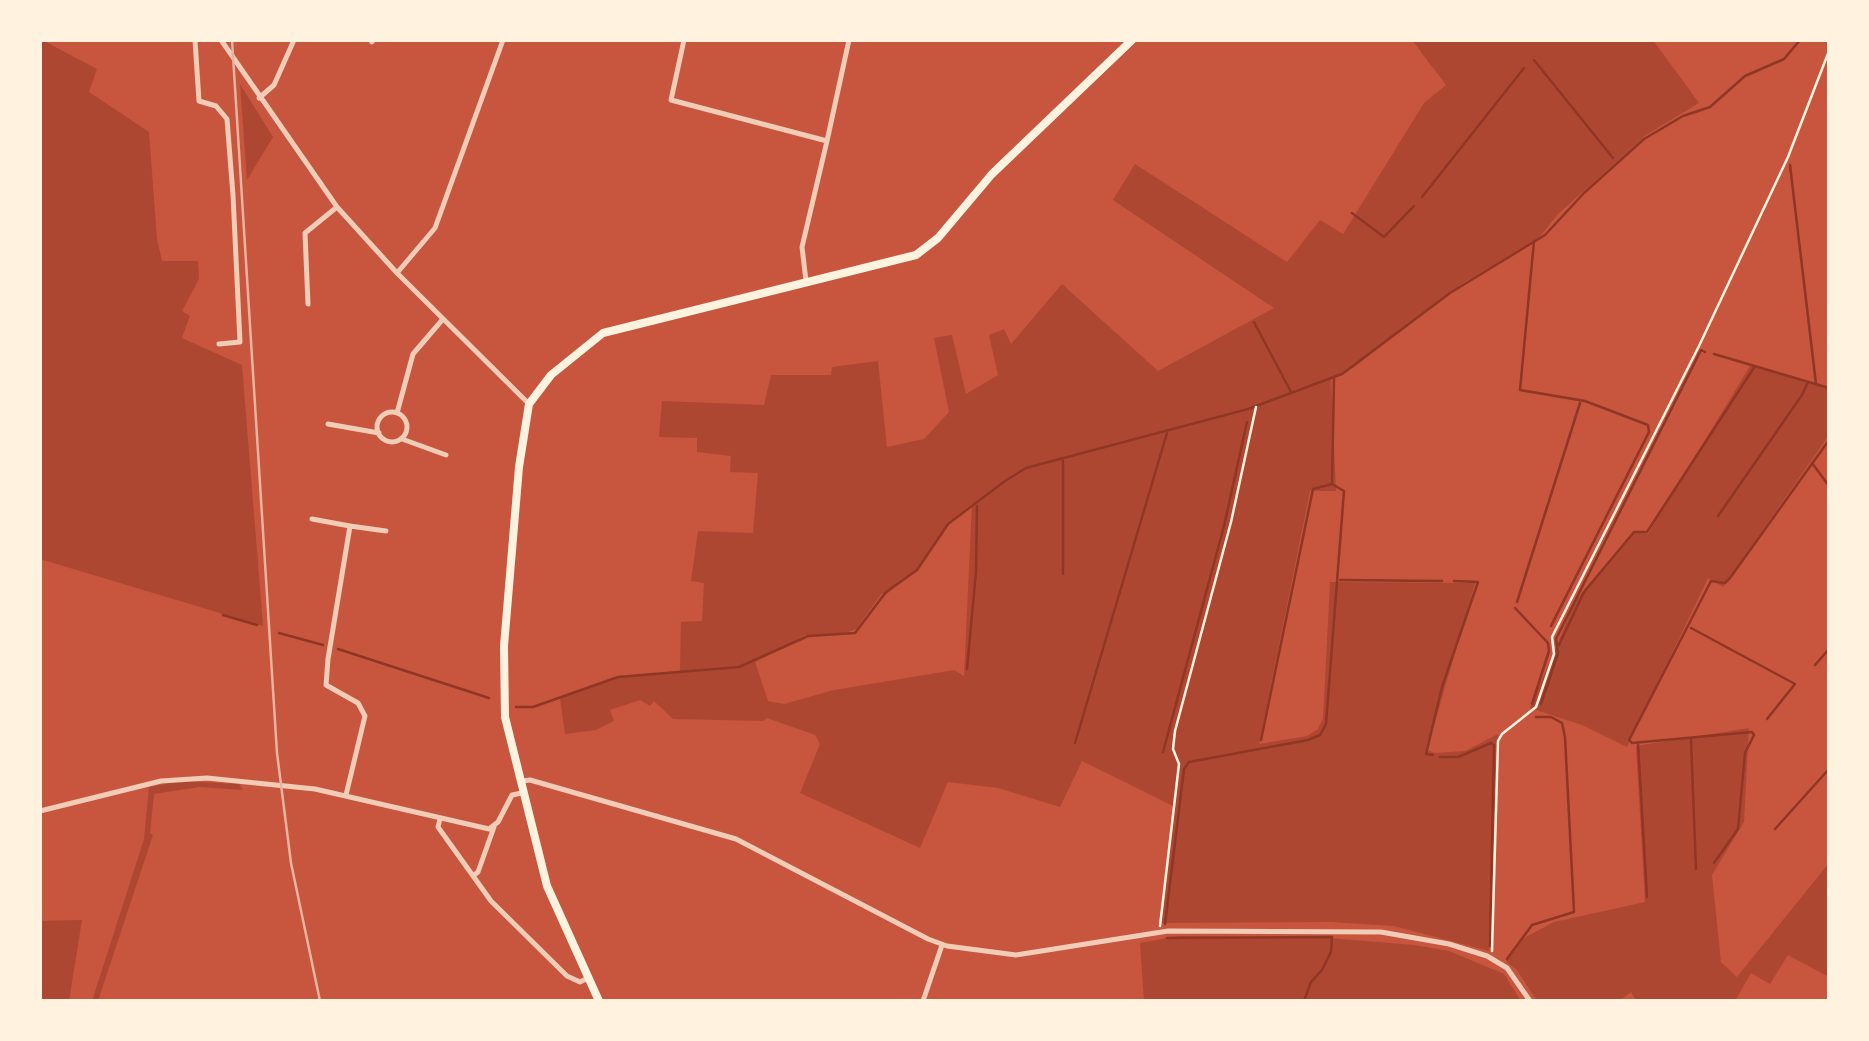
<!DOCTYPE html>
<html>
<head>
<meta charset="utf-8">
<style>
  body { margin:0 }
  #map { position:relative; width:1869px; height:1041px; overflow:hidden; background:#c8553d; font-family:Lora,serif }
  canvas { display:block }
  .frame { position:absolute; inset:0; border:42px solid #fff3e0; pointer-events:none }
</style>
</head>
<body>
<div id="map">
<canvas width="1869" height="1041"></canvas>
<div class="frame"></div>
</div>
<script>
const ctx = document.querySelector('canvas').getContext('2d');
ctx.lineJoin = 'round';
function fillPath(path, color) {
  ctx.fillStyle = color;
  ctx.fill(path, 'evenodd');
}
function shape(rows) {
  const path = new Path2D();
  for (const r of rows) {
    if (r.length === 3) {
      path.moveTo(r[0] + r[2], r[1]);
      path.arc(r[0], r[1], r[2], 0, 2 * Math.PI);
      continue;
    }
    path.moveTo(r[0], r[1]);
    for (let i = 2; i < r.length; i += 2) path.lineTo(r[i], r[i + 1]);
  }
  return path;
}
function strokePath(path, color, width, dash) {
  ctx.strokeStyle = color;
  ctx.lineWidth = width;
  ctx.lineCap = dash ? 'butt' : 'round';
  ctx.setLineDash(dash || []);
  ctx.stroke(path);
}
const green = shape([
  [42,40,97,69,89,92,149,132,157,239,162,261,198,261,199,279,182,311,190,316,182,338,242,365,263,626,40,559],
  [1412,40,1653,40,1699,103,1646,135,1558,214,1538,239,1463,283,1353,368,1331,379,1336,491,1310,491,1259,744,1307,736,1318,729,1323,719,1330,582,1475,583,1427,750,1435,753,1465,751,1498,734,1489,951,1394,926,1331,922,1161,923,1173,806,1082,761,1060,807,998,788,948,782,920,848,800,793,820,744,815,735,767,718,763,721,673,719,654,701,650,706,640,700,610,710,614,721,596,730,565,734,560,698,618,677,680,671,681,622,702,621,704,583,691,581,698,531,753,533,758,473,730,472,731,456,697,452,697,438,659,437,662,401,764,405,771,375,831,375,832,367,878,361,887,447,924,439,949,412,934,338,952,335,966,394,998,375,989,335,1004,329,1011,344,1062,284,1158,371,1274,308,1113,200,1135,164,1287,262,1320,220,1343,234,1424,103,1446,85],
  [972,504,964,676,954,670,834,690,784,704,768,701,755,662,805,635,845,633,856,629,882,593,884,596,914,573,954,518],
  [240,84,273,137,247,180],
  [1750,366,1829,387,1829,435,1723,587,1708,578,1627,747,1582,725,1530,708,1576,600,1633,532,1648,534],
  [1749,728,1744,822,1712,875,1721,962,1737,977,1829,863,1829,977,1788,955,1770,984,1751,973,1735,1001,1636,1001,1631,992,1619,1001,1537,1001,1517,970,1506,962,1524,938,1554,922,1645,902,1636,746],
  [182,781,239,784,243,790,199,787,154,794,150,833,153,835,98,1001,92,1001,144,839,149,787],
  [82,920,69,1001,40,1001,40,921],
  [1179,936,1329,938,1414,945,1449,951,1504,974,1521,1001,1144,1001,1140,943]
]);
const stream = shape([
  [1534,60,1613,158],
  [1790,165,1816,384],
  [1422,197,1524,68],
  [1352,213,1384,237,1414,206],
  [1534,241,1520,390,1585,401,1648,425,1649,432,1551,626],
  [1254,322,1291,392],
  [1714,354,1829,388],
  [1063,461,1063,574],
  [1812,463,1829,486],
  [1718,516,1802,395,1808,382],
  [1340,580,1442,581],
  [1517,602,1580,403],
  [1515,608,1548,643,1549,651,1532,704],
  [223,615,257,625],
  [1691,628,1795,684,1767,719],
  [279,633,323,645],
  [1559,645,1584,592,1634,532,1647,532,1755,366],
  [338,649,489,698],
  [1815,665,1829,649],
  [967,669,976,572,977,506],
  [1541,704,1558,653,1556,639,1701,350,1705,352],
  [516,707,533,707,618,677,739,667,808,636,855,633,886,592,917,570,948,524,1005,481,1026,468,1248,409,1342,374,1450,293,1545,235,1584,193,1644,139,1683,116,1710,107,1745,76,1784,59,1800,40],
  [1261,740,1313,489,1332,484],
  [1691,740,1696,869],
  [1075,743,1167,433],
  [1638,744,1647,897],
  [1163,752,1224,526,1247,422],
  [1433,755,1426,754,1442,687,1478,582,1454,581],
  [1440,757,1458,757,1491,743,1494,745,1490,946],
  [1775,829,1829,769],
  [1714,863,1738,829,1745,753,1754,735,1752,732,1632,743,1629,740,1711,581,1725,583,1730,578,1829,440],
  [1165,924,1184,769,1189,762,1308,740,1320,735,1326,724,1344,491,1332,484,1334,379],
  [1167,938,1332,937,1331,952,1322,970,1311,982,1304,1001],
  [1507,959,1532,925,1574,912,1565,737,1562,723,1551,717,1536,717],
  [1809,1001,1829,1000]
]);
const path = shape([
  [1160,926,1179,764,1173,749,1175,731,1231,522,1256,407],
  [1492,951,1498,741,1502,734,1536,707,1554,654,1552,637,1699,346,1788,157,1829,51]
]);
const minor = shape([
  [195,40,199,101,216,106,227,119,233,195,240,342,219,344],
  [221,40,337,207,397,273,529,404],
  [684,40,671,100,827,141,802,247,806,281],
  [372,42,373,40],
  [259,98,274,85,294,40],
  [827,141,849,40],
  [397,273,435,228,503,40],
  [308,304,305,233,337,207],
  [392,427,15],
  [397,413,413,354,443,319],
  [328,424,379,433],
  [402,439,446,455],
  [312,519,350,526],
  [522,781,530,780,736,839,928,939,947,946,1016,955,1168,931,1381,932,1449,944,1487,956,1507,968,1530,1001],
  [346,795,365,716,358,703,326,685,328,659,350,526,386,531],
  [40,811,161,781,207,778,315,789,489,829,498,822,512,795,522,793],
  [440,819,438,827,491,901,567,976,580,982,588,978],
  [473,876,478,872,494,827],
  [923,1001,942,945]
]);
const secondary = shape([
  [599,1001,547,886,505,717,504,646,519,467,529,404,551,375,603,333,916,255,938,238,992,174,1132,40]
]);
const rail = shape([
  [232,40,277,753,291,863,320,1001]
]);
fillPath(green, '#ae4732');
strokePath(stream, '#8f3625', 2.5);
strokePath(path, '#fff3e0', 2.5);
strokePath(minor, '#f1ccb7', 5);
strokePath(secondary, '#fff3e0', 8);
strokePath(rail, '#e9b49f', 2.5);
</script>
</body>
</html>
